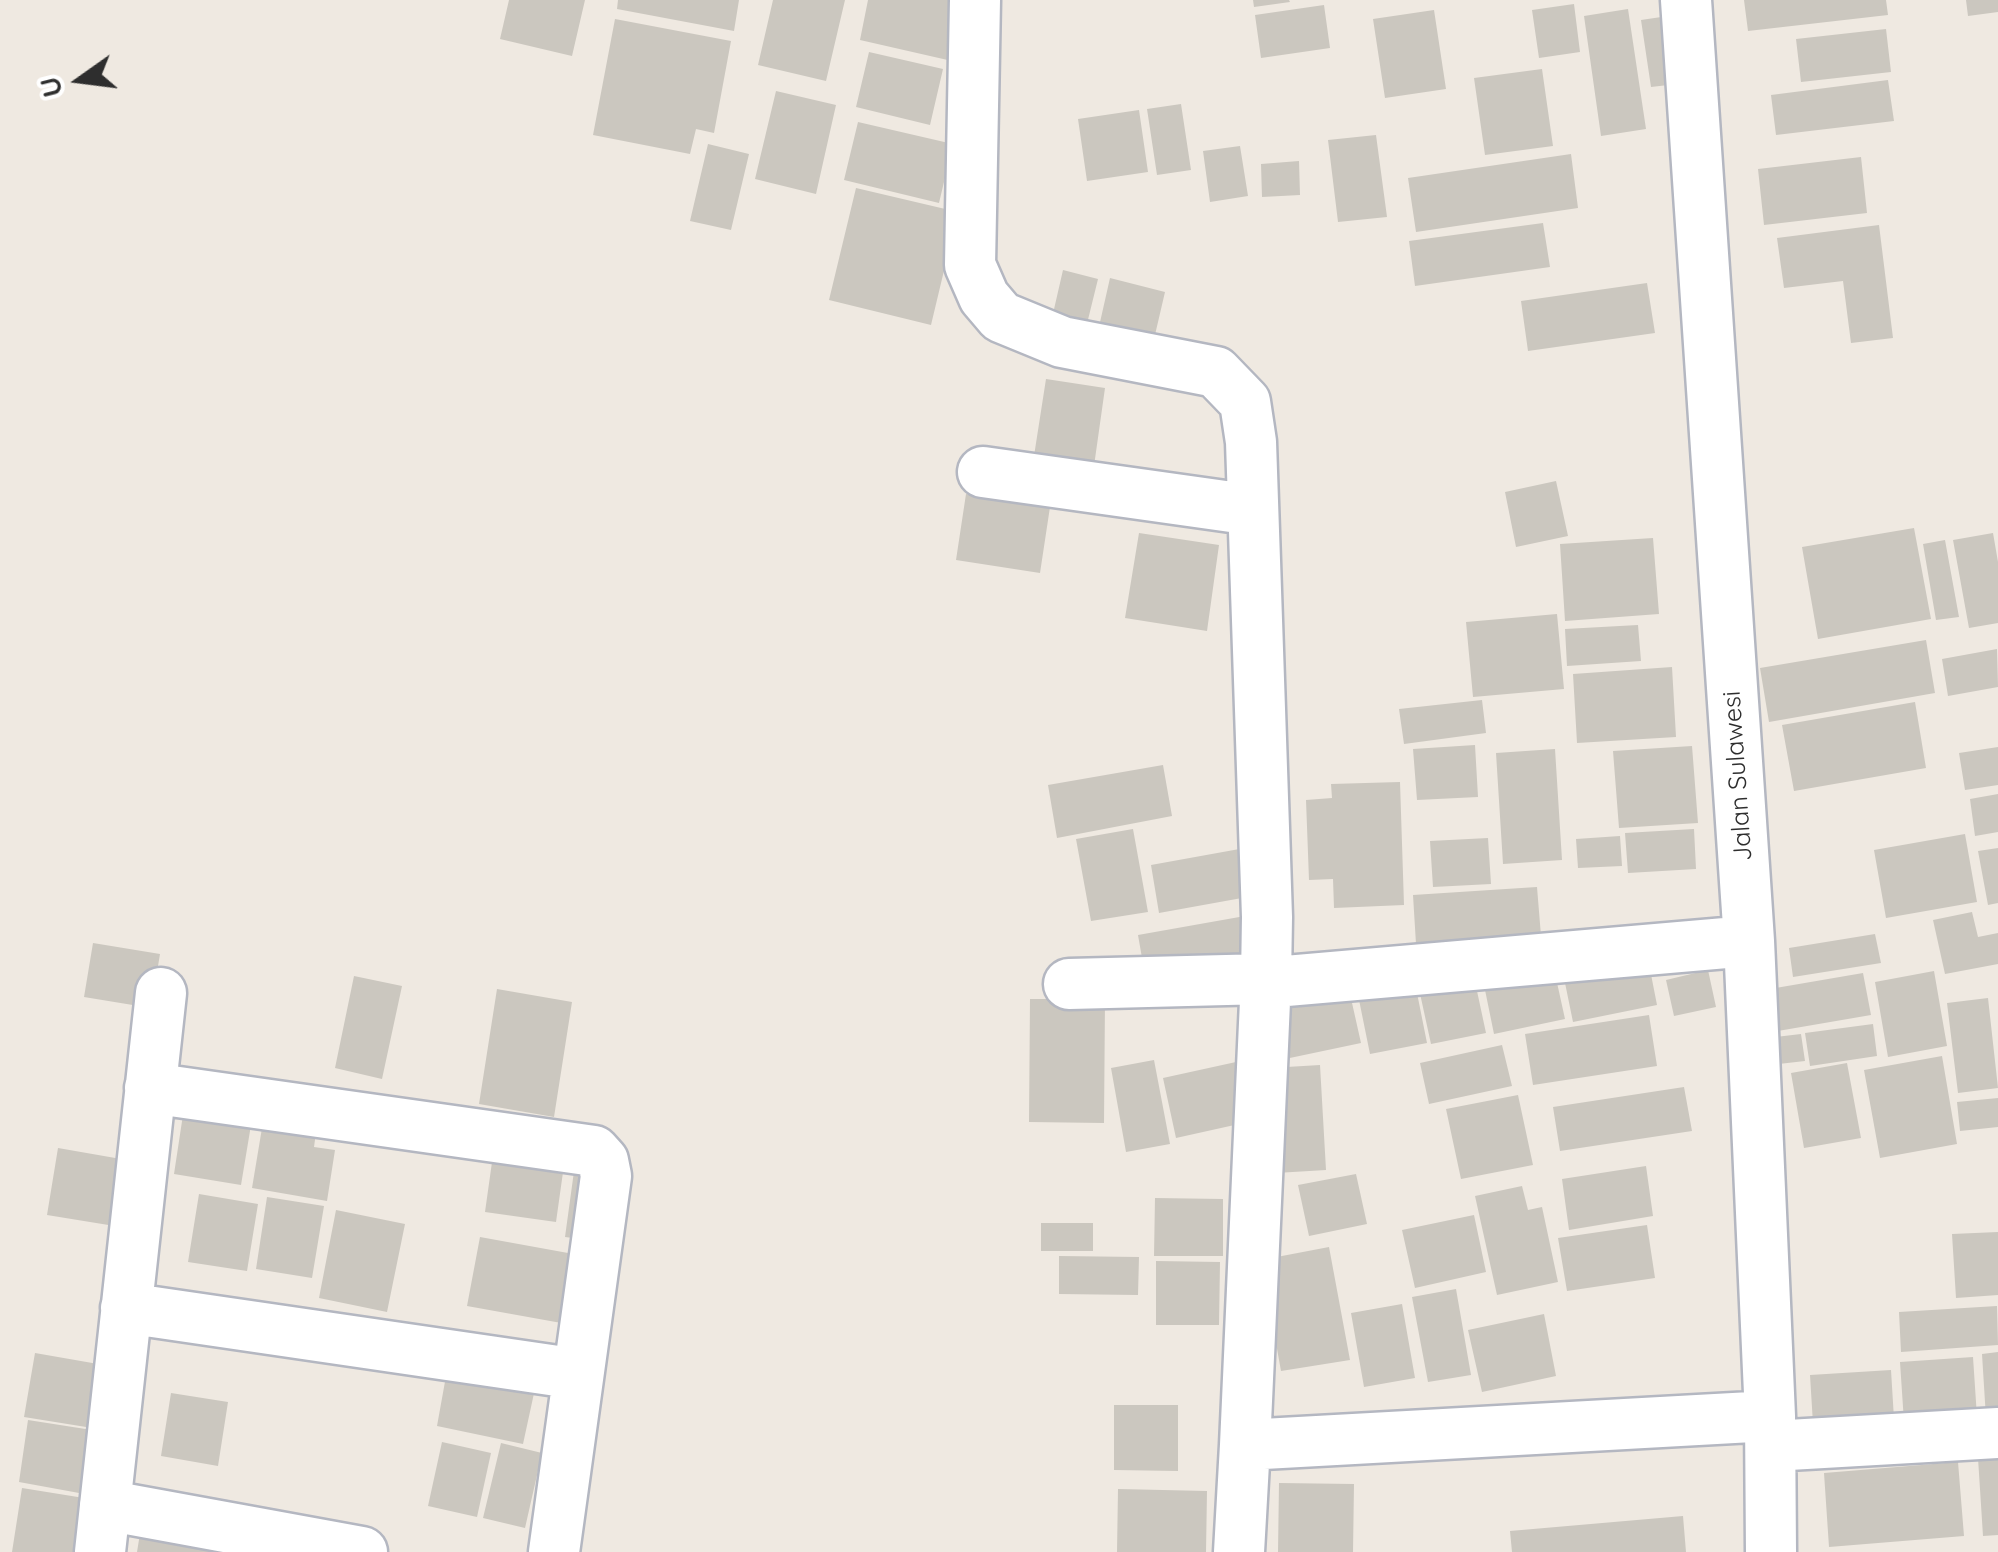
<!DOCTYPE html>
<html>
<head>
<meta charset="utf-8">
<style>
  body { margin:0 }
  #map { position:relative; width:1998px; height:1552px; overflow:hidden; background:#efe9e1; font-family:Quicksand,sans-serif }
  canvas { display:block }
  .north { position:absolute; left:30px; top:30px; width:100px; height:100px; -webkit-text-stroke:8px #fff; paint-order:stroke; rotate:256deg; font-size:28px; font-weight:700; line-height:40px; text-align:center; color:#2e2e2e }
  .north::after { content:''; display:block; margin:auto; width:35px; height:45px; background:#2e2e2e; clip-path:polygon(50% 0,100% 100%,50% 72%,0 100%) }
</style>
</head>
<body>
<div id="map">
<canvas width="1998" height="1552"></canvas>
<div class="north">U</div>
</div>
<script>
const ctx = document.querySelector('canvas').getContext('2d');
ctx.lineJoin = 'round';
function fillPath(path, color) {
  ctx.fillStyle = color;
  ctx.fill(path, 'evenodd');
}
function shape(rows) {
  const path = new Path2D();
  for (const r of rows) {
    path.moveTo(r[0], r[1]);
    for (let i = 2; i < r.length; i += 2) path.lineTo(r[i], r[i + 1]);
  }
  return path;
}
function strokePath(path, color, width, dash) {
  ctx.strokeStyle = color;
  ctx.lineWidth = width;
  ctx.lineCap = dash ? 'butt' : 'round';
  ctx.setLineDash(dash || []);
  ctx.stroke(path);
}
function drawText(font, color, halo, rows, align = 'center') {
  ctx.font = font + ' Quicksand,sans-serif';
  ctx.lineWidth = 10;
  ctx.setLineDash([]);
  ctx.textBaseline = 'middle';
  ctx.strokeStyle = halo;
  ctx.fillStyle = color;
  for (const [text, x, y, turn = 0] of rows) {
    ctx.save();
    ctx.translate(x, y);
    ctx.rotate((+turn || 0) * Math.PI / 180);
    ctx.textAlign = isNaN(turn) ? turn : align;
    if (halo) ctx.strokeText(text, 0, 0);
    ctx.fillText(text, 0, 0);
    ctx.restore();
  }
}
const building = shape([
  [509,0,585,0,572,56,500,39],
  [618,0,739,0,734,31,617,9],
  [773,0,845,0,826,81,758,65],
  [868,0,965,0,952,61,860,40],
  [1253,0,1289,0,1290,2,1254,7],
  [1744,0,1886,0,1888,15,1748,31],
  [1966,0,1998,0,1998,12,1968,16],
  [1574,4,1580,52,1539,58,1532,10],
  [1324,5,1330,48,1261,58,1255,15],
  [1628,9,1646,129,1601,136,1584,16],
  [1434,10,1446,89,1385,98,1373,19],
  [1668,16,1677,84,1651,87,1641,20],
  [615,19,731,41,714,133,696,129,690,154,593,135],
  [1886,29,1891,72,1801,82,1796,39],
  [869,52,943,69,930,125,856,107],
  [1542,69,1553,146,1485,155,1474,78],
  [1888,80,1894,121,1776,135,1771,95],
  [776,91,836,105,816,194,755,179],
  [1181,104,1191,170,1157,175,1147,109],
  [1139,110,1148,172,1087,181,1078,119],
  [858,122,953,144,939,203,844,180],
  [1376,135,1387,217,1338,222,1328,140],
  [708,144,749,154,731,230,690,221],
  [1240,146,1248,196,1210,202,1203,151],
  [1571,154,1578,208,1416,232,1408,178],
  [1861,157,1867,213,1764,225,1758,169],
  [1299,161,1300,195,1262,197,1261,164],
  [856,188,958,212,931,325,829,300],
  [1543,223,1550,267,1415,286,1409,241],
  [1879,225,1893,338,1851,343,1843,281,1784,288,1777,238],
  [1063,270,1098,279,1083,340,1049,331],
  [1110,278,1165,292,1151,352,1096,340],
  [1647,283,1655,333,1528,351,1521,301],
  [1046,379,1105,388,1094,466,1034,456],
  [1556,481,1568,536,1516,547,1505,492],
  [966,494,1050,507,1040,573,956,560],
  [1914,528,1931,619,1818,639,1802,547],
  [1139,533,1219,545,1207,631,1125,618],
  [1993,533,1998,562,1998,623,1969,628,1953,540],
  [1653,538,1659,614,1565,621,1560,544],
  [1945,540,1959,617,1936,620,1923,544],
  [1557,614,1564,689,1473,697,1466,622],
  [1638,625,1641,661,1567,666,1565,629],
  [1926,640,1935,693,1769,722,1760,668],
  [1997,649,1998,687,1948,696,1942,659],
  [1672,667,1676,737,1577,743,1573,674],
  [1482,700,1486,733,1404,744,1399,709],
  [1915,702,1926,768,1794,791,1782,725],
  [1475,745,1478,797,1417,800,1413,749],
  [1692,746,1698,823,1619,828,1613,751],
  [1998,747,1998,785,1965,790,1959,753],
  [1555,749,1562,860,1503,864,1496,753],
  [1163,765,1172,816,1057,838,1048,785],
  [1400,782,1404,905,1334,908,1333,879,1309,880,1306,800,1332,798,1331,784],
  [1998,794,1998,832,1975,836,1970,799],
  [1133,829,1148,912,1091,921,1076,839],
  [1694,829,1696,869,1628,873,1625,833],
  [1965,834,1977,902,1886,918,1874,850],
  [1620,836,1622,866,1578,868,1576,839],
  [1488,838,1491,884,1433,887,1430,841],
  [1256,846,1264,894,1159,913,1151,865],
  [1998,848,1998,903,1988,905,1978,851],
  [1537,887,1541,936,1416,944,1413,895],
  [1972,912,1978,937,1998,933,1998,964,1945,974,1933,920],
  [1245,916,1252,955,1145,975,1138,935],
  [1875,934,1881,963,1793,977,1789,948],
  [93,943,160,954,151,1008,84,997],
  [1648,959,1657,1005,1573,1022,1564,978],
  [1554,969,1565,1019,1494,1034,1484,985],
  [1708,970,1716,1007,1674,1016,1666,980],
  [1934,971,1947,1046,1888,1057,1875,982],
  [1413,973,1427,1043,1370,1054,1356,985],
  [1863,973,1871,1015,1772,1032,1764,990],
  [354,976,402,986,382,1079,335,1068],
  [1474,977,1486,1033,1431,1044,1419,989],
  [1348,985,1361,1043,1285,1059,1272,1001],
  [497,989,572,1002,554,1117,479,1104],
  [1988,998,1998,1088,1958,1093,1947,1003],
  [1030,999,1105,999,1104,1123,1029,1122],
  [1649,1015,1657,1066,1533,1085,1525,1034],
  [1873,1024,1877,1056,1810,1066,1805,1033],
  [1801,1034,1805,1061,1770,1065,1767,1038],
  [1502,1045,1512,1086,1429,1104,1420,1063],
  [1942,1056,1957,1144,1880,1158,1864,1070],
  [1154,1060,1170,1144,1126,1152,1111,1068],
  [1236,1062,1248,1122,1176,1138,1163,1078],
  [1847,1063,1861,1138,1804,1148,1791,1073],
  [1320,1065,1326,1170,1276,1173,1270,1068],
  [1684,1087,1692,1131,1560,1151,1553,1107],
  [186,1095,254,1107,241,1185,174,1174],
  [1518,1095,1533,1165,1461,1179,1446,1109],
  [1998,1098,1998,1127,1960,1131,1957,1102],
  [265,1110,318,1118,314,1147,335,1150,327,1201,252,1188],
  [58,1148,144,1163,133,1229,47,1215],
  [493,1155,564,1165,556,1222,485,1212],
  [575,1164,614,1170,604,1242,565,1237],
  [1646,1166,1653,1216,1569,1230,1562,1179],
  [1356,1174,1367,1224,1309,1236,1298,1185],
  [1522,1186,1528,1210,1542,1207,1558,1282,1497,1295,1475,1196],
  [199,1194,258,1204,247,1271,188,1262],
  [267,1197,324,1206,312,1278,256,1269],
  [1155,1198,1223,1199,1223,1256,1154,1256],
  [336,1210,405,1224,387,1312,319,1298],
  [1474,1215,1486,1272,1415,1288,1402,1230],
  [1041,1223,1093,1223,1093,1251,1041,1251],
  [1647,1225,1655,1278,1567,1291,1558,1238],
  [1998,1232,1998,1295,1956,1298,1952,1234],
  [480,1237,590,1257,578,1326,467,1306],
  [1329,1247,1350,1360,1281,1371,1261,1260],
  [1059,1256,1139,1257,1138,1295,1059,1294],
  [1156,1261,1220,1262,1219,1325,1156,1325],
  [1456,1289,1471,1375,1428,1382,1412,1297],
  [1402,1304,1415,1378,1364,1387,1351,1313],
  [1997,1306,1998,1345,1901,1352,1899,1312],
  [1544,1314,1556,1376,1482,1392,1468,1330],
  [1998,1352,1998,1417,1986,1418,1982,1354],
  [35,1353,121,1368,111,1431,24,1417],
  [1973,1357,1977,1417,1904,1422,1900,1362],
  [448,1365,536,1384,523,1444,437,1426],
  [1891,1370,1894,1419,1813,1424,1810,1375],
  [171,1393,228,1402,218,1466,161,1456],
  [1114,1405,1178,1405,1178,1471,1114,1470],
  [28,1420,111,1433,101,1497,19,1482],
  [442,1442,491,1453,477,1517,428,1506],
  [501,1443,542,1453,525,1528,483,1518],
  [1998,1457,1998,1535,1983,1536,1978,1458],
  [1958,1462,1964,1536,1829,1547,1824,1473],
  [1279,1483,1354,1484,1353,1552,1278,1552],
  [22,1488,115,1503,107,1552,12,1552],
  [1118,1489,1207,1491,1206,1552,1117,1552],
  [143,1515,219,1527,216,1552,137,1552],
  [1683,1516,1686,1552,1512,1552,1510,1531]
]);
const street = shape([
  [975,0,970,265,984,297,1001,317,1062,342,1216,372,1245,402,1251,442,1267,917,1266,979,1286,981,1749,941],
  [1686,0,1749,941,1770,1416,1771,1552],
  [983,472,1253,510],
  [1069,984,1266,979,1245,1445],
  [150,1088,594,1151,603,1161,606,1176,554,1552],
  [126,1308,578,1374],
  [1771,1446,1998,1433],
  [105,1505,362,1552],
  [100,1552,161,993],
  [1239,1552,1245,1445,1770,1416]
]);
const streetNames = [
  ["Jalan Sulawesi",1738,776,-94]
];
fillPath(building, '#cbc7bf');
strokePath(street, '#b4b7c1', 55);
strokePath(street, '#fff', 50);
drawText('25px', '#2e2e2e', '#fff', streetNames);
</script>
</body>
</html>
